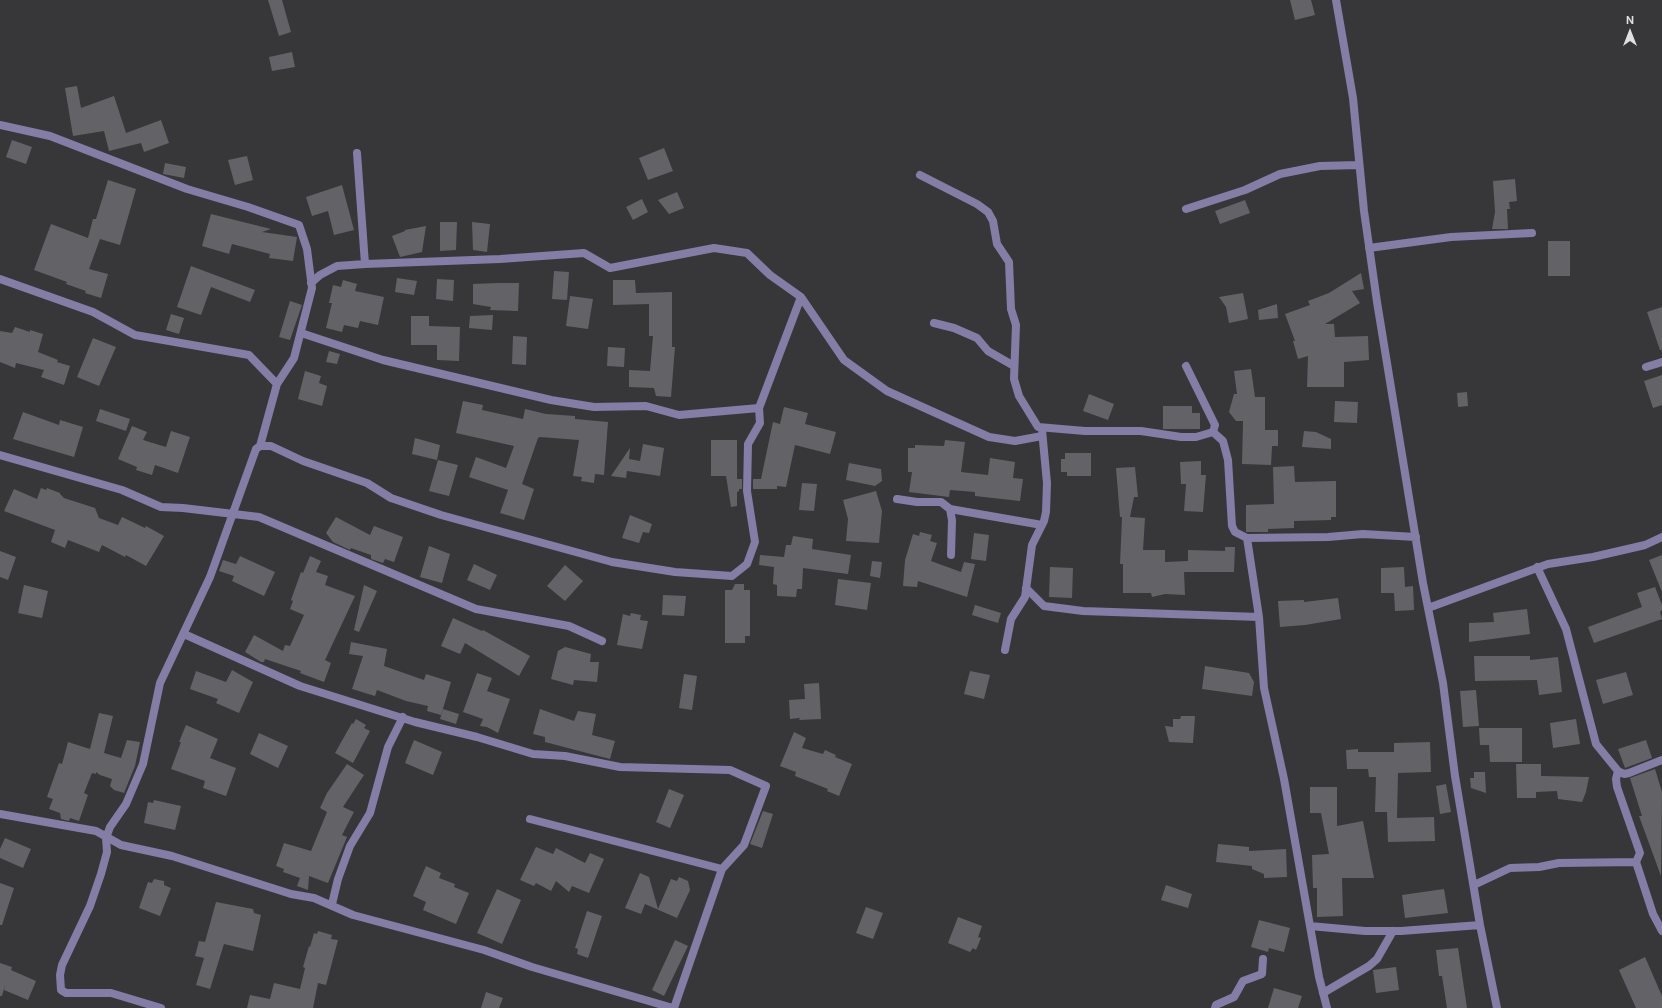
<!DOCTYPE html>
<html>
<head>
<meta charset="utf-8">
<style>
  body { margin:0 }
  #map { position:relative; width:1662px; height:1008px; overflow:hidden; background:#37373a; font-family:"DM Sans",sans-serif }
  canvas { display:block }
  .north { position:absolute; left:1610px; top:12px; width:40px; height:40px; -webkit-text-stroke:3px #37373a; paint-order:stroke; rotate:0deg; font-size:11px; font-weight:700; line-height:16px; text-align:center; color:#e0dfe2 }
  .north::after { content:''; display:block; margin:auto; width:14px; height:18px; background:#e0dfe2; clip-path:polygon(50% 0,100% 100%,50% 72%,0 100%) }
</style>
</head>
<body>
<div id="map">
<canvas width="1662" height="1008"></canvas>
<div class="north">N</div>
</div>
<script>
const ctx = document.querySelector('canvas').getContext('2d');
ctx.lineJoin = 'round';
function fillPath(path, color) {
  ctx.fillStyle = color;
  ctx.fill(path, 'evenodd');
}
function shape(rows) {
  const path = new Path2D();
  for (const r of rows) {
    path.moveTo(r[0], r[1]);
    for (let i = 2; i < r.length; i += 2) path.lineTo(r[i], r[i + 1]);
  }
  return path;
}
function strokePath(path, color, width, dash) {
  ctx.strokeStyle = color;
  ctx.lineWidth = width;
  ctx.lineCap = dash ? 'butt' : 'round';
  ctx.setLineDash(dash || []);
  ctx.stroke(path);
}
const building = shape([
  [268,0,282,0,291,32,279,36],
  [1290,0,1311,0,1315,15,1295,20],
  [292,52,295,67,272,71,269,57],
  [77,86,81,108,114,96,126,133,161,120,169,143,144,152,141,143,109,151,104,131,73,136,65,88],
  [12,140,32,147,26,164,6,157],
  [664,148,673,171,648,180,639,158],
  [247,156,253,180,235,185,228,160],
  [165,163,186,167,184,178,163,174],
  [1515,179,1517,201,1509,202,1510,209,1507,209,1508,229,1492,229,1495,212,1493,181],
  [108,180,136,189,120,245,100,239,89,269,108,274,101,298,85,293,86,291,66,284,67,282,34,270,51,224,88,238,93,219,96,219],
  [342,185,354,230,334,235,328,211,312,216,306,197],
  [677,192,684,208,669,214,658,200],
  [642,199,648,212,633,220,626,207],
  [1245,200,1250,213,1220,224,1215,211],
  [211,214,271,229,262,232,297,237,293,261,269,258,270,254,232,244,229,254,202,246],
  [440,222,457,222,456,250,440,251],
  [472,222,490,224,487,252,473,250],
  [426,226,422,252,400,257,392,236,405,231,405,230],
  [1548,241,1570,241,1570,276,1548,276],
  [191,266,255,290,250,302,211,287,201,315,177,307],
  [554,271,569,272,567,300,552,299],
  [1361,273,1364,289,1352,291,1360,303,1325,324,1334,324,1335,337,1368,336,1369,360,1344,362,1344,387,1307,387,1308,356,1298,359,1293,341,1295,341,1285,314,1310,305,1308,301,1329,293],
  [397,278,417,281,414,295,395,292],
  [437,279,454,280,453,301,436,299],
  [343,280,357,284,355,291,384,297,378,325,360,321,358,328,344,325,342,332,326,328,332,303,329,303,333,285,341,287],
  [613,280,635,280,636,293,672,292,672,347,675,347,671,397,656,396,654,388,629,387,629,370,650,371,653,336,649,336,649,304,613,305],
  [498,283,519,283,518,311,490,310,491,307,473,304,473,284],
  [1243,293,1248,319,1229,323,1226,307,1219,297],
  [570,296,593,299,588,329,566,326],
  [290,301,302,305,290,340,279,337],
  [1277,304,1278,318,1259,320,1258,310],
  [1662,307,1662,350,1660,350,1647,312],
  [171,314,184,318,179,334,166,330],
  [493,315,492,330,469,328,470,316],
  [411,316,429,316,429,326,460,327,459,361,437,360,437,345,411,345],
  [15,327,30,332,30,330,43,334,38,352,58,360,57,362,70,366,64,385,41,377,44,370,16,363,15,368,0,362,0,331,12,333],
  [513,336,527,337,526,365,512,364],
  [93,338,116,347,99,386,77,377],
  [608,347,625,348,624,367,607,366],
  [329,351,340,354,337,364,326,362],
  [1251,369,1255,397,1265,397,1265,430,1278,430,1278,446,1272,446,1271,465,1242,464,1243,421,1236,421,1229,412,1234,394,1237,394,1234,371],
  [305,371,321,376,319,383,327,386,322,406,298,399],
  [1662,375,1662,405,1653,408,1644,381],
  [1467,392,1468,406,1458,407,1457,393],
  [1089,394,1114,404,1108,420,1083,411],
  [463,401,483,405,482,410,523,419,525,409,546,414,575,416,575,419,608,422,604,475,595,474,594,483,581,481,582,477,573,476,579,440,540,437,538,438,522,484,534,489,524,520,500,513,508,490,469,477,476,457,506,468,514,446,456,433],
  [1335,401,1358,402,1357,423,1334,422],
  [1163,406,1192,406,1192,413,1200,413,1200,429,1163,429],
  [784,407,808,413,805,424,836,432,830,454,795,445,786,487,777,486,777,489,753,489,753,479,761,479,773,422,780,424],
  [100,409,130,419,126,431,96,421],
  [23,412,59,425,60,420,83,427,74,457,13,439],
  [132,426,147,432,143,440,166,447,171,431,190,437,178,473,155,465,152,475,136,470,137,467,118,459],
  [1304,431,1316,432,1331,439,1331,449,1302,447],
  [415,438,440,445,437,460,412,454],
  [711,440,737,440,737,479,742,479,742,489,739,489,739,491,737,492,737,506,731,507,726,476,711,476],
  [945,440,965,442,961,472,988,475,990,458,1015,462,1013,478,1023,479,1020,501,975,496,975,492,950,490,949,497,909,492,912,472,908,472,908,448,915,448,915,445,944,446],
  [643,444,664,448,660,476,627,471,626,478,611,476,630,448,629,459,640,461],
  [1065,453,1091,453,1091,476,1067,476,1067,472,1061,472,1061,459,1065,459],
  [438,460,458,465,449,496,429,491],
  [1201,461,1201,475,1206,475,1203,512,1184,511,1186,484,1181,484,1180,462],
  [849,463,881,469,882,481,875,486,846,480],
  [1294,466,1295,482,1336,481,1336,517,1331,517,1331,520,1294,521,1294,528,1268,529,1268,532,1246,532,1246,505,1274,504,1273,467],
  [1135,467,1138,497,1134,497,1130,517,1145,518,1143,550,1165,550,1165,562,1188,561,1188,550,1225,551,1225,547,1235,547,1234,572,1184,572,1185,595,1165,594,1152,597,1151,593,1123,593,1123,564,1120,564,1122,517,1120,517,1116,468],
  [802,483,817,484,814,511,799,510],
  [41,488,46,490,47,488,60,493,60,494,64,498,95,508,99,518,118,525,122,517,145,528,146,526,164,536,146,566,126,555,125,557,102,545,99,552,68,540,65,548,51,542,55,530,4,511,14,489,37,499],
  [876,491,882,511,879,543,846,541,848,519,843,500],
  [630,515,652,524,649,533,643,532,639,543,622,538],
  [336,517,370,535,374,526,403,537,394,562,385,559,383,563,371,559,371,555,351,548,350,550,333,542,326,533],
  [920,532,932,535,930,541,937,543,931,561,961,572,964,562,975,564,967,597,918,581,917,587,903,586,905,560,913,534,919,536],
  [974,533,989,535,986,561,971,559],
  [793,536,813,539,812,549,851,555,848,574,803,568,802,589,797,589,796,597,777,596,777,585,773,584,774,567,759,565,760,555,784,557,786,545,791,545],
  [429,546,450,554,442,583,420,577],
  [0,551,16,557,8,580,0,577],
  [1662,555,1662,592,1649,560],
  [240,556,275,572,264,596,232,581,234,576,219,571,223,560,236,564],
  [310,556,321,561,316,572,328,576,325,585,355,596,325,660,331,663,324,682,300,673,301,671,265,659,264,662,261,662,245,652,254,635,283,651,285,645,290,646,304,615,290,609,293,601,291,600,301,572,303,573],
  [872,561,882,562,880,578,870,576],
  [474,564,497,575,490,590,467,580],
  [565,565,583,581,565,601,547,586],
  [1050,567,1073,568,1072,598,1049,597],
  [1404,567,1405,587,1413,586,1414,610,1395,611,1394,593,1381,593,1381,568],
  [838,579,871,583,867,610,835,605],
  [735,584,744,584,744,590,750,590,750,636,745,636,745,643,725,643,725,590,732,590],
  [24,585,48,591,42,618,18,613],
  [364,585,377,591,359,632,354,630],
  [1655,587,1662,605,1662,610,1660,612,1662,619,1594,643,1588,627,1642,607,1637,593],
  [663,595,686,596,684,616,662,615],
  [1338,598,1341,619,1305,625,1280,627,1278,601,1304,600,1304,602],
  [975,605,1001,613,998,623,972,615],
  [1527,609,1530,634,1469,642,1469,623,1494,622,1493,613],
  [631,613,641,615,640,620,648,621,642,649,617,645,623,614,630,616],
  [453,618,482,631,483,630,530,656,519,676,465,643,460,654,441,646],
  [351,642,387,649,384,666,424,680,426,674,451,682,441,715,427,711,428,706,406,701,377,690,375,696,352,689,363,656,349,654],
  [565,647,591,654,590,662,599,662,597,682,574,680,573,685,551,679,558,651],
  [1474,656,1530,656,1530,660,1558,657,1562,692,1539,695,1537,680,1475,681],
  [1205,666,1249,673,1254,682,1252,696,1202,689],
  [232,670,253,682,239,713,216,703,218,699,190,689,196,671,226,682],
  [970,671,990,675,984,699,964,694],
  [1626,672,1633,695,1603,704,1596,680],
  [477,673,492,678,487,691,510,699,498,733,487,727,480,726,483,719,463,712],
  [684,674,697,676,692,710,679,708],
  [819,683,821,719,799,720,800,718,790,719,789,700,805,699,804,684],
  [1476,690,1479,726,1463,727,1460,691],
  [443,709,459,714,456,724,440,719],
  [540,709,574,721,578,711,596,714,592,735,615,741,610,759,545,742,545,737,533,734],
  [99,713,113,716,104,753,121,758,127,740,140,742,135,766,124,793,114,790,110,786,112,779,100,775,96,772,96,774,92,773,84,793,88,795,79,821,70,818,69,821,61,819,60,813,49,809,53,799,47,797,59,763,62,764,68,742,90,749],
  [1181,716,1195,716,1193,743,1169,742,1165,726,1173,727,1173,719,1180,719],
  [356,719,366,725,364,728,370,731,353,763,335,753,352,723,353,724],
  [1576,719,1580,744,1553,748,1550,723],
  [186,725,218,739,210,758,236,768,226,796,203,788,205,781,171,769,181,742,179,742],
  [1479,728,1522,728,1522,762,1490,762,1489,745,1480,745],
  [794,732,806,738,802,748,823,754,825,750,836,755,835,757,852,764,839,796,827,791,828,789,795,776,796,772,780,766],
  [259,733,288,746,278,768,250,754],
  [414,740,442,752,433,775,405,763],
  [1646,740,1652,758,1625,768,1618,749],
  [1430,742,1431,772,1398,773,1397,818,1434,817,1435,841,1388,842,1387,812,1375,812,1376,777,1369,777,1368,769,1347,769,1346,750,1358,749,1358,752,1394,752,1394,743],
  [347,764,364,775,343,807,354,812,342,835,347,837,328,883,309,876,308,890,297,886,300,878,283,872,284,869,276,866,284,843,311,851,327,812,320,808,327,793],
  [1516,764,1541,764,1541,776,1589,777,1586,792,1582,802,1558,799,1557,791,1536,792,1536,798,1517,798],
  [1655,769,1662,792,1661,876,1639,816,1642,816,1630,778],
  [1474,772,1485,772,1486,793,1471,788,1470,778,1474,778],
  [1446,784,1451,812,1440,814,1436,786],
  [1310,787,1337,787,1337,826,1363,821,1374,878,1342,878,1343,916,1317,917,1317,888,1313,888,1312,855,1329,854,1321,813,1310,813],
  [669,789,684,795,670,828,656,822],
  [154,800,181,806,175,830,144,823,148,802,153,803],
  [763,811,773,814,762,848,750,844],
  [5,838,31,849,23,868,0,858,0,849],
  [1218,844,1249,847,1249,851,1286,849,1287,877,1264,878,1264,874,1252,869,1252,866,1216,862],
  [536,847,553,854,556,848,585,863,590,853,604,859,589,893,572,886,569,892,556,881,551,891,536,883,534,886,520,880],
  [426,866,441,873,439,878,455,884,454,887,469,893,456,924,423,910,426,902,413,896],
  [640,873,649,877,658,909,671,879,677,881,679,877,688,881,690,890,677,918,645,904,641,914,625,908],
  [154,879,164,881,164,885,171,888,160,916,139,908,148,882,152,883],
  [0,883,14,888,2,925,0,925],
  [1166,885,1192,894,1188,908,1161,900],
  [497,889,521,900,502,944,477,933],
  [1444,889,1448,913,1405,918,1402,895],
  [216,902,253,909,254,913,261,915,253,951,224,944,210,989,196,985,204,958,195,956,199,941,205,942],
  [866,907,883,913,873,939,856,933],
  [587,911,602,916,588,958,577,954,578,949,575,948],
  [958,917,982,926,978,937,981,938,976,950,973,948,970,952,948,943],
  [1259,920,1290,928,1284,952,1269,948,1268,952,1251,947],
  [318,931,332,935,331,939,338,940,326,985,318,983,313,1008,247,1008,250,995,270,999,274,983,300,989,305,968,303,967,309,946,310,947,314,933,317,934],
  [675,940,688,946,664,996,652,990],
  [1458,948,1467,1008,1447,1008,1442,976,1439,976,1436,950],
  [1645,957,1662,996,1662,1008,1636,1008,1619,970],
  [0,963,12,967,11,970,36,981,28,1000,4,990,5,985,2,996,0,996],
  [1396,967,1399,990,1376,993,1373,970],
  [1274,988,1302,996,1298,1008,1268,1008],
  [486,992,503,998,499,1008,481,1008]
]);
const street = shape([
  [1336,0,1353,98,1364,211,1377,302,1423,583,1443,683,1455,776,1480,925,1497,1008],
  [0,125,50,136,187,189,248,207,299,225,307,249,312,288,294,358,277,384],
  [920,175,977,204,988,212,993,221,997,244,1009,262,1011,309,1016,325,1014,379,1019,396,1038,427,1085,431,1141,431,1181,437,1196,437,1213,432,1223,441,1228,460,1232,526,1235,532,1247,538,1328,537,1363,534,1416,537],
  [1186,209,1245,190,1280,174,1320,166,1359,165],
  [1369,248,1451,237,1532,233],
  [0,279,93,312,135,335,249,355,277,384,260,446],
  [311,283,320,275,337,266,365,264,357,153],
  [801,297,844,360,887,391,989,437,1015,441,1042,436],
  [934,323,954,328,977,338,988,351,1014,366],
  [301,333,383,360,551,400,594,407,646,406,679,415,759,408],
  [1186,366,1215,425,1213,432],
  [1646,367,1662,362],
  [0,455,122,490,161,507,183,508,259,517,476,609,569,626,602,641],
  [897,499,917,502,941,502,950,509,952,520,951,555],
  [950,509,1042,525],
  [1247,538,1259,617,1264,688,1284,779,1319,977,1327,1008],
  [1537,567,1566,629,1596,744,1618,771],
  [1026,588,1044,606,1083,611,1259,617],
  [1428,608,1548,564,1593,557,1645,545,1662,537],
  [184,634,300,686,415,722,477,737,533,754,565,756,620,767,730,770,766,786,744,845,722,869],
  [1005,650,1011,619,1025,597,1032,545,1044,521,1046,512,1047,483,1042,430],
  [1662,760,1629,773,1624,774,1618,771,1616,779,1617,787,1640,853,1636,862,1653,914,1662,931],
  [0,814,96,831,121,845,172,856,291,894,314,898,353,915,484,950,532,967,673,1008],
  [530,819,722,869,674,1008],
  [1474,885,1510,868,1539,867,1559,863,1636,862],
  [332,904,338,879,350,846,370,813,388,747,403,717],
  [1310,926,1365,931,1401,931,1480,925],
  [1323,993,1369,966,1377,959,1393,931],
  [161,1008,111,993,66,993,61,990,60,975,62,965,90,906,101,874,107,852,106,838,110,827,126,804,143,764,160,683,210,577,256,449,260,446,271,446,303,461,367,483,391,498,441,515,612,562,675,572,732,576,747,564,755,542,747,491,748,444,760,423,759,408,801,297,770,275,747,253,714,248,610,268,584,253,500,259,365,264],
  [1215,1008,1216,1005,1234,997,1243,981,1262,974,1263,959]
]);
fillPath(building, '#636267');
strokePath(street, '#847da5', 8);
</script>
</body>
</html>
